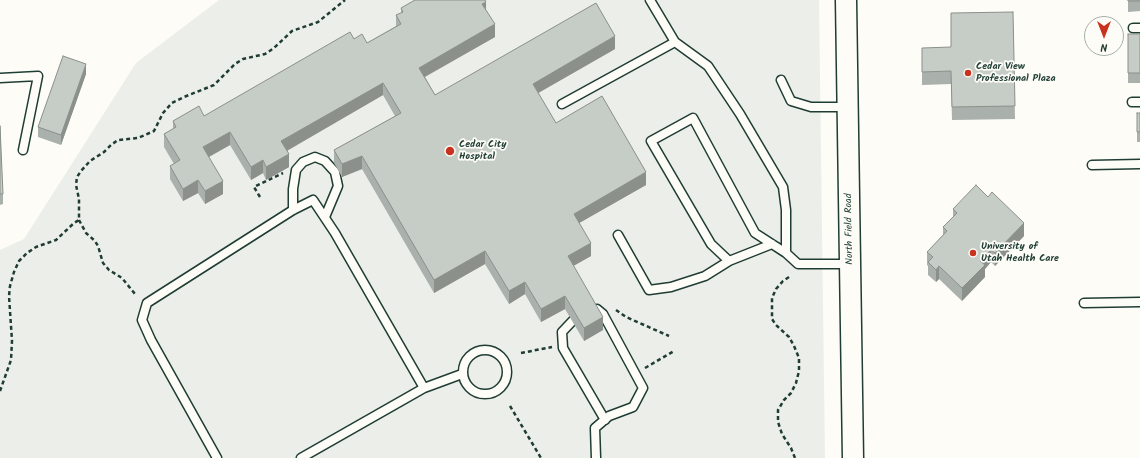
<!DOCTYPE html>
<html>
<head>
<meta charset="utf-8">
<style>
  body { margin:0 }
  #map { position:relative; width:1140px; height:458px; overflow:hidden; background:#fdfcf7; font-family:Kalam,sans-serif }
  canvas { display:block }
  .north { position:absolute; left:1084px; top:16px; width:40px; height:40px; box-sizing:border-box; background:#fdfcf7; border:1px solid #a4b0a9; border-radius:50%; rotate:180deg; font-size:11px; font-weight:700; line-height:16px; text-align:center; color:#1f3d34 }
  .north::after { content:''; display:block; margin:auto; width:14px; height:18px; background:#c8321e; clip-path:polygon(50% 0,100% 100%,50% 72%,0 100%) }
</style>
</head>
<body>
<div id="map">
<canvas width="1140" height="458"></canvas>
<div class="north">N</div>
</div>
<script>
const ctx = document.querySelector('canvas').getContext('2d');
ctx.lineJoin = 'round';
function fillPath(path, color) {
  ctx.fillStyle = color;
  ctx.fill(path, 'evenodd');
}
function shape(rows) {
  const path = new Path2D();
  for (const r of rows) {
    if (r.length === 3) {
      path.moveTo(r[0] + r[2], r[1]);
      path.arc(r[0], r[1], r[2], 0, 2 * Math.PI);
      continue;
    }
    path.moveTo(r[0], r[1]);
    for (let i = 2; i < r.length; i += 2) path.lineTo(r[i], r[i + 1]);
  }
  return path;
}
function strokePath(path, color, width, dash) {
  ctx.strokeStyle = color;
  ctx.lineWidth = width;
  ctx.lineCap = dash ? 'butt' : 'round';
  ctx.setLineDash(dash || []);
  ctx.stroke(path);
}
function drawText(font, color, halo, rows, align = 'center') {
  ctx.font = font + ' Kalam,sans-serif';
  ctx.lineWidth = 3.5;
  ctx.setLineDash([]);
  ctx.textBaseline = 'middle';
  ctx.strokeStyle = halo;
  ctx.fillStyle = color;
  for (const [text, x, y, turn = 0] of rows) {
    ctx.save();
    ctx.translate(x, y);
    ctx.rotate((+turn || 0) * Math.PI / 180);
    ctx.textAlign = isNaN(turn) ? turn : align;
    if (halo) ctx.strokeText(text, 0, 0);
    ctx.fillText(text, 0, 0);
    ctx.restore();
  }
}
const built = shape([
  [219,0,819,0,825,458,0,458,0,250,24,239,136,63]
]);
const path = shape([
  [260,197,254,187,283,173],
  [79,220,86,233,95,241,98,246,103,263,109,270,122,278,135,294],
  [789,277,783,281,776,289,772,298,772,319,776,325,789,337,794,346,799,358,799,371,796,383,791,393,784,400,778,410,778,422,782,434,791,448,795,458],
  [616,310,626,317,669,336],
  [521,353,552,347],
  [645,368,674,351],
  [0,391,11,360,12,341,9,296,10,286,14,272,19,261,27,253,36,247,56,240,74,223,79,220,79,199,76,185,77,177,81,171,90,161,104,152,111,145,118,140,138,138,154,131,163,113,172,103,184,97,214,85,235,64,243,59,265,54,274,48,292,31,318,22,345,0],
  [510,406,541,458]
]);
const service = shape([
  [650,0,675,42,708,66,740,114,783,187,786,210,786,253,798,264,849,264],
  [1133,28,1140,28],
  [0,78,38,76,23,150],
  [781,80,791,101,811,107,847,107],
  [1132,102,1140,102],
  [562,104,675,42],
  [1092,165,1140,164],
  [293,210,293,189,296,170,303,162,315,157,325,161,335,172,338,186,325,217],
  [618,235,649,290,671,287,705,276,729,261],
  [772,244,729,261,711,244,651,141,693,118,755,233,772,244,786,253],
  [1084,303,1140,302],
  [591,311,597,309,603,314,643,388,633,407,609,416,595,428,596,458],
  [580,313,562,332,563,348,605,420],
  [485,372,22],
  [424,388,462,374],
  [217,458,151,340,142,320,147,303,293,210,313,200,335,233,424,388,301,458]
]);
const tertiary = shape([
  [846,0,853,458]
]);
const wall = shape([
  [1128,0,1140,0,1140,11,1128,12],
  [401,8,486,10,495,37,425,77,435,95,615,49,538,93,556,123,646,185,579,223,591,256,573,266,603,330,584,341,565,309,541,322,525,294,509,304,485,264,434,293,362,169,342,177,334,163,334,150,395,116,383,95,287,151,289,167,266,180,263,173,251,180,230,145,209,157,223,194,205,204,198,193,183,201,170,179,170,166,174,164,164,147,164,134,173,129,173,121,204,116,354,39,367,43,396,26,396,15,401,13],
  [1013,12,1015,119,952,120,951,84,922,85,922,61,951,47],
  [1128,34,1140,34,1140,83,1128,83],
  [86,74,61,145,38,137,38,127],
  [1137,113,1140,113,1140,142,1137,142],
  [0,126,3,194,3,204,0,205],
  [953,209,1024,236,995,266,991,262,985,269,985,277,962,301,939,279,936,282,928,275,928,266,927,265,927,252,943,235,943,227,953,218]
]);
const shadedWall = shape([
  [486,2,486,14,482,4],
  [495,24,495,37,419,80,419,68],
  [615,36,615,49,533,96,533,84],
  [86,64,86,74,61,145,61,135],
  [383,83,383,95,281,154,281,141],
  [230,132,230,145,203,160,203,147],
  [289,154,289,167,266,180,266,167],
  [362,156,362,169,342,177,342,164],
  [263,160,263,173,251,180,251,167],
  [646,172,646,185,574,226,574,214],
  [198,180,198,193,183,201,183,189],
  [223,181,223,194,205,204,205,191],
  [1024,223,1024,236,995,266,995,253],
  [591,243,591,256,568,269,568,256],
  [991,250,991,262,985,269,985,277,962,301,962,288,980,261],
  [485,251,485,264,434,293,434,280],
  [939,266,939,279,936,282,936,270],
  [525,282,525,294,509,304,509,291],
  [565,296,565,309,541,322,541,309],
  [603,317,603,330,584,341,584,328]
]);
const building = shape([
  [415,0,485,0,486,2,482,4,495,24,419,68,435,95,596,3,615,36,533,84,556,123,602,96,646,172,574,214,591,243,568,256,603,317,584,328,565,296,541,309,525,282,509,291,485,251,434,280,362,156,342,164,334,150,401,113,383,83,281,141,289,154,266,167,263,160,251,167,230,132,203,147,223,181,205,191,198,180,183,189,170,166,180,160,164,134,176,127,173,121,199,106,204,116,350,32,354,39,362,34,367,43,401,24,396,15,403,12,401,8,415,0],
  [1128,0,1140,0,1140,1,1128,1,1128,0],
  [1013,12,1015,106,952,107,951,71,922,72,922,48,951,47,951,13,1013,12],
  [1128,34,1140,34,1140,73,1128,73,1128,34],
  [63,56,86,64,61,135,38,127,63,56],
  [1137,113,1140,113,1140,132,1137,132,1137,113],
  [0,126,3,194,0,194,0,126],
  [976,185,988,197,992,192,1024,223,995,253,991,250,980,261,985,265,962,288,939,266,936,270,928,262,933,257,927,252,947,231,943,227,957,213,953,209,976,185]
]);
const markers = [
  [968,73,4,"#c8321e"],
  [450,151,5,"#c8321e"],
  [973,253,4,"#c8321e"]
];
const poiNames = [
  ["Cedar View",976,67],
  ["Professional Plaza",976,79],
  ["Cedar City",459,145],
  ["Hospital",459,157],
  ["University of",981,247],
  ["Utah Health Care",981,259]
];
const streetNames = [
  ["North Field Road",850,229,-91]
];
fillPath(built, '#eceee9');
strokePath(service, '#1f3d34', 11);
strokePath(tertiary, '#1f3d34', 23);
strokePath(path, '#1f3d34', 2.5, [4, 3]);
strokePath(service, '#fdfcf7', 8);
strokePath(tertiary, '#fdfcf7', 20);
fillPath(wall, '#aab0ab');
fillPath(shadedWall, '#8b908b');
fillPath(building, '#c6cdc7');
strokePath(building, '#8b908b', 1);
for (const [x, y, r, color] of markers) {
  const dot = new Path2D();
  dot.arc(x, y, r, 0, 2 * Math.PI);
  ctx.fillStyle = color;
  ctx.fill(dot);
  strokePath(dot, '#fdfcf7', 1.5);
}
drawText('bold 10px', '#1f3d34', '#fdfcf7', poiNames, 'left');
drawText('10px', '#1f3d34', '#fdfcf7', streetNames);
</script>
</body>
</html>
